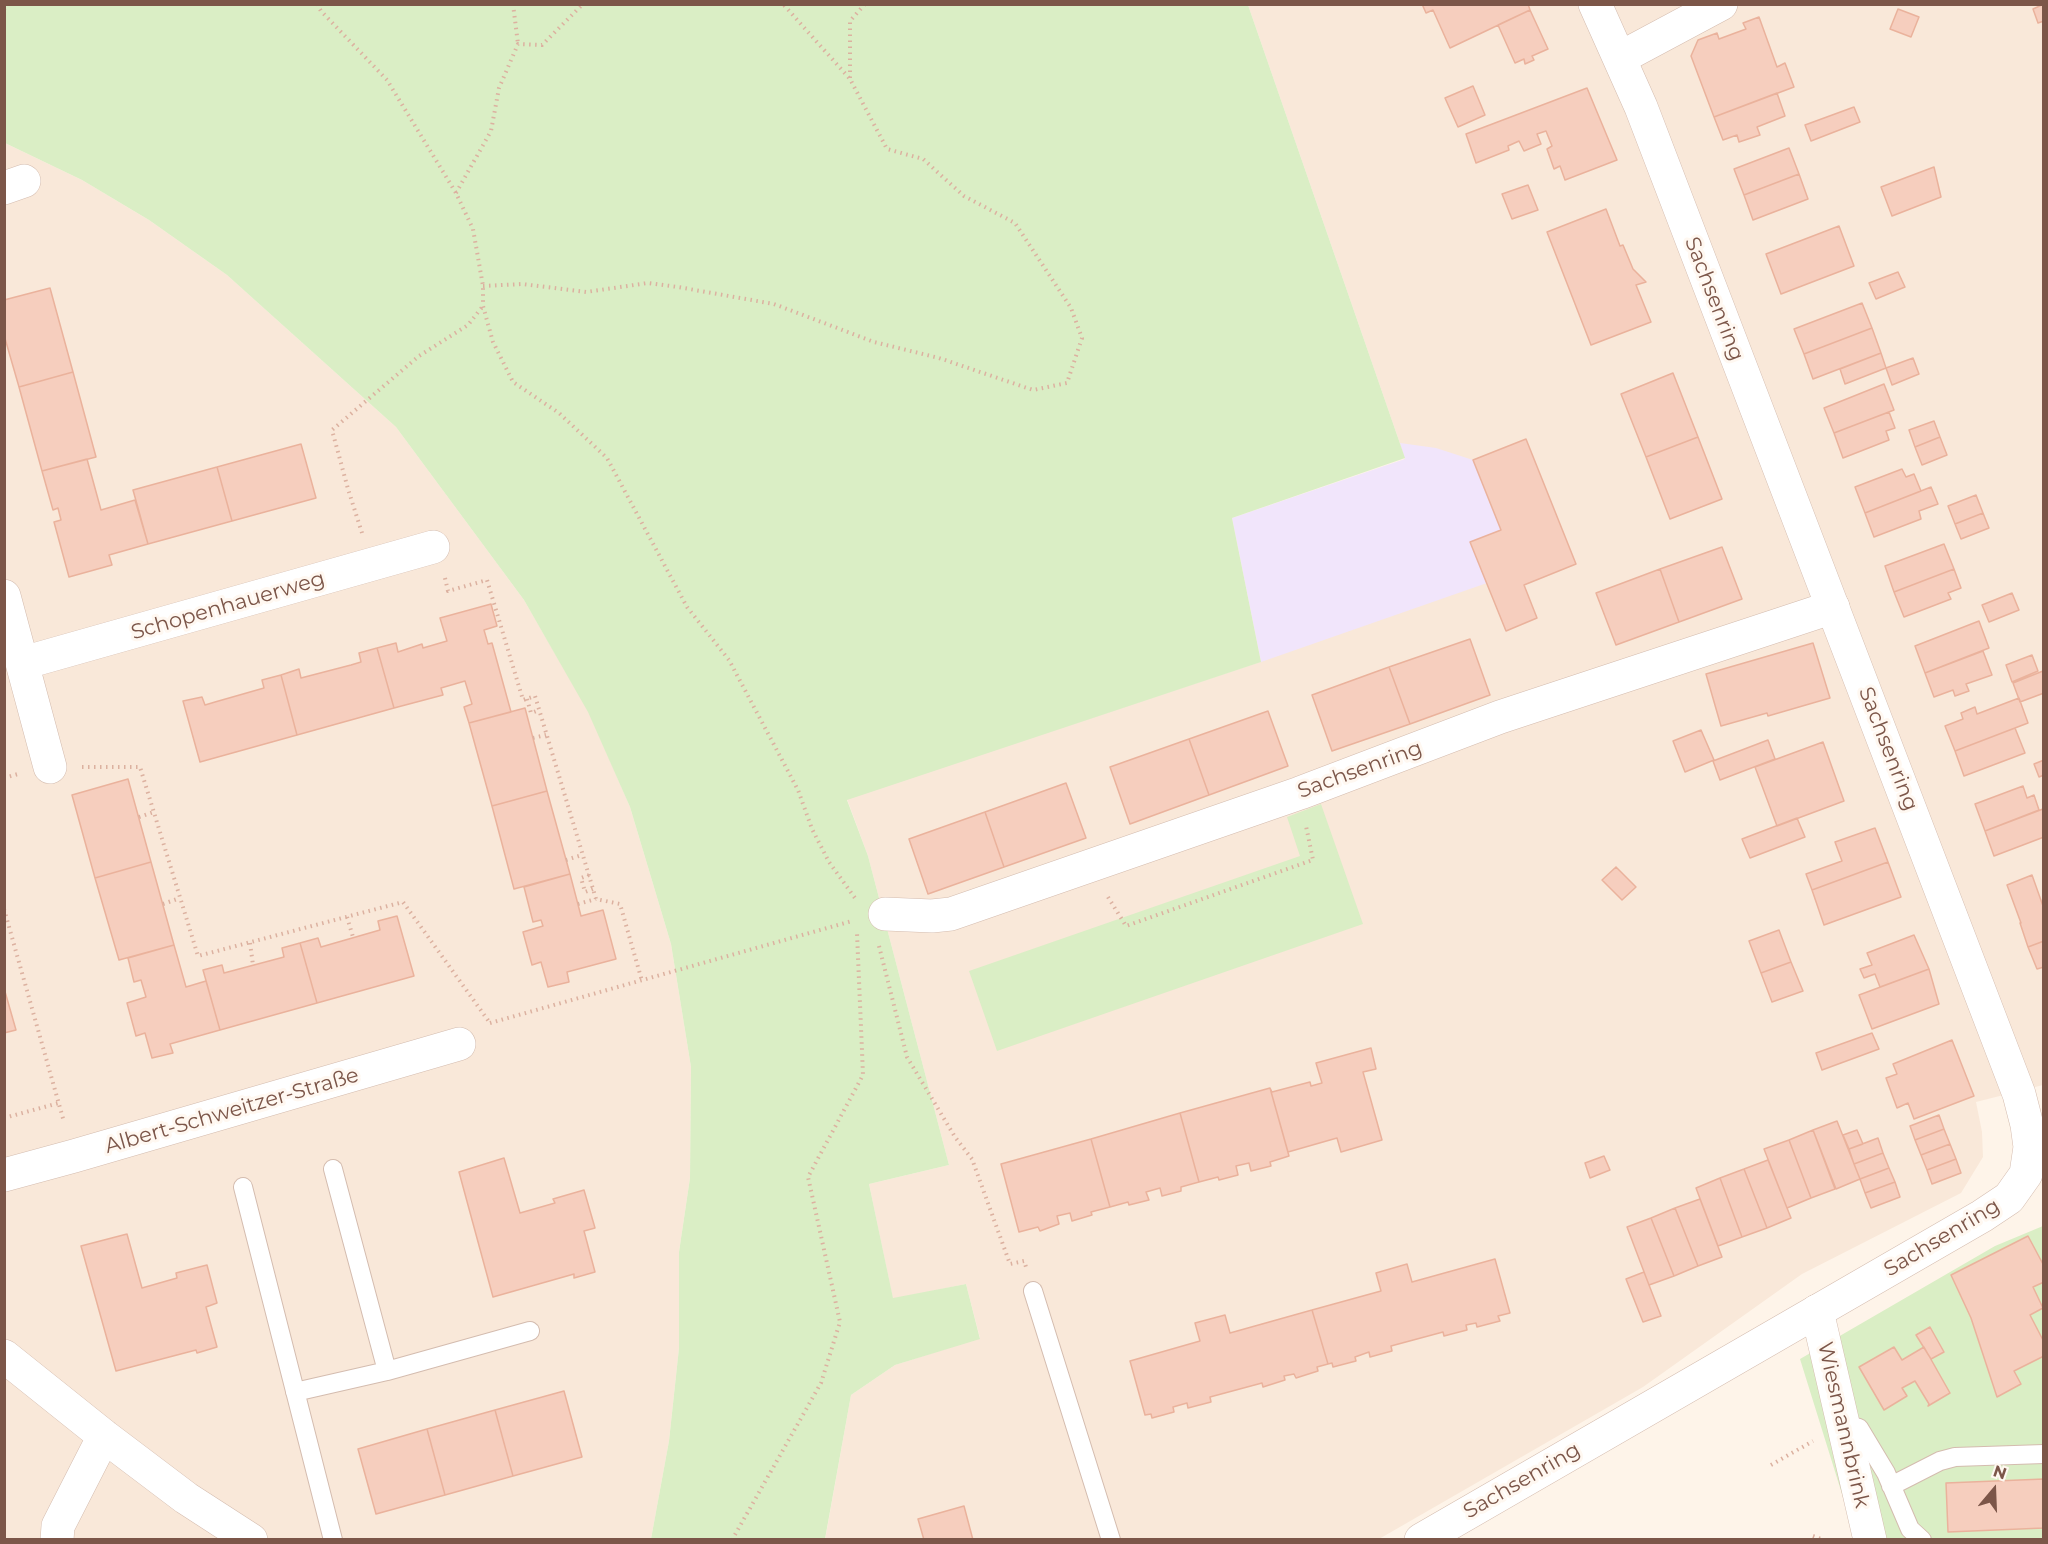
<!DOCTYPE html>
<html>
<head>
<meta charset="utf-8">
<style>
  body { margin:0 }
  #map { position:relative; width:2048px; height:1544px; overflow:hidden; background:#fef4e9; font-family:Montserrat,sans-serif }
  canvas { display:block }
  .frame { position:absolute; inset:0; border:6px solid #7c5649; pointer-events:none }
  .north { position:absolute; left:1964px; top:1460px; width:60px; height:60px; -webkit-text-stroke:4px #fff8f1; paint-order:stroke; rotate:19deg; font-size:16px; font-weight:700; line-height:24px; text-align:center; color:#7c5649 }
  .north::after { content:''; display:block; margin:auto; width:21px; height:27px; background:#7c5649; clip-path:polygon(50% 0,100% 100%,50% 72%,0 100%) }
</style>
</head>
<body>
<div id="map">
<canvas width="2048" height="1544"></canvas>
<div class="frame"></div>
<div class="north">N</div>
</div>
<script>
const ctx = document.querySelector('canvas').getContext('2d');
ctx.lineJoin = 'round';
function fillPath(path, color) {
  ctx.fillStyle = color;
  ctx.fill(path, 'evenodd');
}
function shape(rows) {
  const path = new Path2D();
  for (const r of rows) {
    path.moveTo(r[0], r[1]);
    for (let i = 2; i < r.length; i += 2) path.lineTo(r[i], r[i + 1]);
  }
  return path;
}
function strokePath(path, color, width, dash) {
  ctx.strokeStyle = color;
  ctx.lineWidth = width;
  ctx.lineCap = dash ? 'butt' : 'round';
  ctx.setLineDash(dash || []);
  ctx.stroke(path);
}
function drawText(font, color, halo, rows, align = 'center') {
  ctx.font = font + ' Montserrat,sans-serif';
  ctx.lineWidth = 6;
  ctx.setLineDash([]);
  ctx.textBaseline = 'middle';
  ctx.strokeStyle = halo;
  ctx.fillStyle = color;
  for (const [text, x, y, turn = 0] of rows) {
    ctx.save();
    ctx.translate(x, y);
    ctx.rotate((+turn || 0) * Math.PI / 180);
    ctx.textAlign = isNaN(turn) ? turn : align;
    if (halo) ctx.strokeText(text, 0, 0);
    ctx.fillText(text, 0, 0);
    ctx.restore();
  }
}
const residential = shape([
  [1248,5,2043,5,2043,1085,1976,1102,1982,1132,1983,1157,1961,1193,1802,1274,1643,1387,1379,1539,825,1540,851,1395,895,1365,980,1338,966,1284,893,1299,869,1184,949,1165,868,856,847,799,1260,662,1405,458],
  [5,143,82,180,149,220,227,275,396,427,524,600,589,712,630,807,671,944,691,1067,690,1178,679,1252,679,1348,669,1441,651,1539,5,1540]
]);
const education = shape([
  [1526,439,1576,564,1524,585,1537,618,1506,631,1487,583,1261,662,1232,518,1405,459,1400,443,1436,448,1473,460]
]);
const green = shape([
  [5,5,1248,5,1405,458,1232,518,1261,662,847,800,868,856,949,1165,869,1184,893,1298,966,1284,980,1339,895,1365,851,1395,825,1539,651,1539,669,1441,679,1348,679,1252,690,1178,691,1067,671,944,630,807,588,712,524,600,396,427,227,275,149,220,82,180,5,143],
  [1321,804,1363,924,997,1051,969,971,1300,856,1287,817],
  [2043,1226,2043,1539,1856,1539,1800,1359,1995,1246]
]);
const building = shape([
  [1422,4,1528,4,1530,10,1450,48,1433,10,1426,13,1422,4],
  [2044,4,2044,21,2038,23,2033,9,2044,4],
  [1898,9,1919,17,1911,37,1890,29,1898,9],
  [1530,10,1548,49,1532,56,1534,60,1525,64,1524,59,1515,63,1498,25,1530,10],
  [1759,17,1777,67,1785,63,1794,87,1714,117,1691,56,1698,40,1717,33,1719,39,1746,29,1743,23,1759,17],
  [1473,86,1485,115,1458,127,1445,98,1473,86],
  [1587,88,1617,160,1565,180,1560,166,1554,169,1547,149,1552,146,1546,131,1537,134,1541,144,1524,151,1519,141,1508,146,1509,150,1476,163,1466,134,1587,88],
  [1777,93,1785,116,1757,127,1760,135,1739,142,1737,135,1723,140,1714,117,1777,93],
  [1854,107,1860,122,1811,141,1805,125,1854,107],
  [1789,148,1799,174,1744,195,1734,169,1789,148],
  [1934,167,1941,197,1892,216,1881,187,1934,167],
  [1799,174,1808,199,1753,220,1744,195,1799,174],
  [1528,185,1538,210,1512,219,1502,194,1528,185],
  [1606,209,1620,246,1623,245,1633,269,1646,282,1636,285,1651,322,1591,345,1547,232,1606,209],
  [1839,226,1854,266,1781,294,1766,254,1839,226],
  [1898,272,1905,287,1876,299,1869,283,1898,272],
  [50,288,73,372,19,387,4,335,4,300,50,288],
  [1862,303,1872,328,1804,354,1794,329,1862,303],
  [1872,328,1881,353,1813,379,1804,354,1872,328],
  [1881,353,1886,368,1845,384,1840,369,1881,353],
  [1913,358,1919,374,1892,385,1886,368,1913,358],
  [73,372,96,457,42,471,19,387,73,372],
  [1673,373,1698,437,1646,457,1621,394,1673,373],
  [1884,384,1894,410,1834,433,1824,408,1884,384],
  [1889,412,1895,428,1886,431,1889,440,1843,458,1834,433,1889,412],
  [1934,421,1940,437,1915,447,1909,430,1934,421],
  [1698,437,1722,499,1670,519,1646,457,1698,437],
  [1940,437,1947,455,1922,465,1915,447,1940,437],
  [1526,439,1576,564,1524,585,1537,618,1506,631,1470,542,1501,530,1473,460,1526,439],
  [301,444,316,498,232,521,217,467,301,444],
  [87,459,101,510,135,500,148,544,109,555,112,565,69,577,54,522,61,520,58,508,53,510,42,471,87,459],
  [217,467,232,521,148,544,133,490,217,467],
  [1902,469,1906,477,1914,474,1921,491,1865,513,1855,487,1902,469],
  [1931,487,1938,504,1919,511,1921,519,1874,537,1865,513,1931,487],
  [1976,495,1983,513,1955,524,1948,506,1976,495],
  [1983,513,1989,528,1961,539,1955,524,1983,513],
  [1944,544,1954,569,1894,592,1885,566,1944,544],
  [1722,547,1742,599,1679,622,1660,569,1722,547],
  [1660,569,1679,622,1616,645,1596,593,1660,569],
  [1954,569,1961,588,1948,593,1951,599,1904,617,1894,592,1954,569],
  [2012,593,2019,610,1989,622,1982,605,2012,593],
  [491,604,497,626,484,630,488,644,492,643,511,712,469,723,464,707,472,704,465,681,441,688,443,695,394,708,377,648,396,643,398,652,422,644,423,648,447,641,440,618,491,604],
  [1979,621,1989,648,1925,673,1915,646,1979,621],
  [1470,639,1490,695,1410,724,1389,667,1470,639],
  [1813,643,1830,698,1768,716,1767,713,1721,726,1706,674,1813,643],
  [377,648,394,708,297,735,281,675,299,669,301,678,351,665,361,662,359,653,377,648],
  [1983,651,1992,675,1966,684,1969,691,1955,696,1953,690,1934,697,1925,673,1983,651],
  [2032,655,2038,671,2012,682,2006,665,2032,655],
  [1389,667,1410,724,1332,751,1312,695,1389,667],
  [2043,671,2044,693,2020,702,2013,683,2043,671],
  [281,675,297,735,200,762,183,701,202,697,205,705,215,702,264,688,262,680,281,675],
  [2019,698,2028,723,1955,751,1945,726,1963,719,1961,713,1975,707,1977,714,2019,698],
  [525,708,547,791,492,806,469,723,525,708],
  [1268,711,1288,766,1209,795,1189,739,1268,711],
  [2015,728,2025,753,1964,776,1955,751,2015,728],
  [1701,730,1714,760,1685,772,1673,741,1701,730],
  [1189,739,1209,795,1130,824,1110,767,1189,739],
  [1768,740,1775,759,1720,780,1713,761,1768,740],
  [1823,742,1844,801,1777,826,1755,767,1823,742],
  [2044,760,2044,775,2039,777,2034,764,2044,760],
  [128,779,151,862,95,878,72,795,128,779],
  [1066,783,1086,838,1004,867,985,812,1066,783],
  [2023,786,2027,798,2034,795,2039,810,1985,831,1975,804,2023,786],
  [547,791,570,874,514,889,492,806,547,791],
  [2043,809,2044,837,1994,856,1985,831,2043,809],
  [985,812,1004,867,928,894,909,839,985,812],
  [1797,818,1805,837,1750,858,1742,839,1797,818],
  [1875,828,1888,862,1812,890,1806,874,1842,861,1835,842,1875,828],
  [151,862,174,945,119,960,95,878,151,862],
  [1888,862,1901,897,1824,925,1812,890,1888,862],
  [1616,867,1636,887,1622,900,1602,880,1616,867],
  [570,874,581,916,603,910,616,959,567,972,569,982,548,987,541,962,532,965,523,932,543,926,541,920,533,922,524,887,570,874],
  [2032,875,2043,906,2044,941,2028,947,2020,923,2021,923,2007,885,2032,875],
  [397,916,414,976,317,1003,300,943,318,938,321,947,380,930,378,921,397,916],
  [1779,930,1791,962,1761,973,1749,941,1779,930],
  [1914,935,1929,969,1880,987,1875,974,1864,978,1860,969,1872,965,1867,953,1914,935],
  [2044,941,2044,967,2037,969,2028,947,2044,941],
  [300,943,317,1003,220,1030,203,970,222,965,224,973,284,957,282,948,300,943],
  [174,945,186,987,206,981,220,1030,170,1044,173,1053,152,1058,145,1033,136,1036,127,1003,146,997,141,980,134,982,128,958,174,945],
  [1791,962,1803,991,1772,1002,1761,973,1791,962],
  [1929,969,1939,1004,1872,1029,1859,995,1929,969],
  [4,988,16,1030,4,1033,4,988],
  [1872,1033,1879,1049,1822,1070,1816,1053,1872,1033],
  [1952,1040,1974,1096,1914,1119,1908,1103,1897,1108,1886,1078,1897,1074,1893,1064,1952,1040],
  [1371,1048,1376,1069,1363,1072,1382,1140,1341,1152,1337,1138,1288,1152,1270,1088,1272,1092,1310,1082,1311,1086,1322,1083,1316,1063,1371,1048],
  [1270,1088,1289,1156,1270,1162,1271,1166,1251,1171,1249,1163,1236,1166,1238,1175,1219,1180,1218,1177,1199,1182,1180,1113,1270,1088],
  [1180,1113,1199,1182,1181,1187,1181,1191,1162,1196,1160,1188,1146,1192,1149,1200,1129,1205,1128,1202,1110,1207,1091,1139,1180,1113],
  [1939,1115,1944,1129,1915,1140,1910,1126,1939,1115],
  [1837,1121,1860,1179,1836,1189,1813,1130,1837,1121],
  [1944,1129,1950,1144,1921,1155,1915,1140,1944,1129],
  [1813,1130,1835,1189,1811,1198,1789,1140,1813,1130],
  [1857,1130,1863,1144,1849,1149,1843,1135,1857,1130],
  [1878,1138,1883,1153,1854,1164,1849,1149,1878,1138],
  [1091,1139,1110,1207,1091,1212,1092,1215,1072,1221,1070,1213,1057,1216,1059,1224,1040,1231,1038,1227,1019,1232,1001,1164,1091,1139],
  [1789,1140,1811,1198,1787,1208,1764,1149,1789,1140],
  [1950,1144,1956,1159,1927,1170,1921,1155,1950,1144],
  [1883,1153,1889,1168,1860,1179,1854,1164,1883,1153],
  [1604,1156,1610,1170,1590,1178,1585,1163,1604,1156],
  [504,1158,520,1213,555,1203,553,1199,584,1190,595,1228,584,1231,595,1272,574,1278,574,1274,493,1297,459,1172,504,1158],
  [1956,1159,1961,1173,1932,1184,1927,1170,1956,1159],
  [1768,1160,1791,1218,1767,1228,1744,1169,1768,1160],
  [1889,1168,1895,1182,1865,1193,1860,1179,1889,1168],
  [1744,1169,1767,1228,1742,1237,1720,1178,1744,1169],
  [1720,1178,1742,1237,1718,1246,1696,1188,1720,1178],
  [1895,1182,1900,1197,1871,1208,1865,1193,1895,1182],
  [1700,1199,1722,1257,1698,1266,1675,1208,1700,1199],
  [1675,1208,1698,1266,1674,1276,1651,1218,1675,1208],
  [1651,1218,1674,1276,1649,1285,1627,1227,1651,1218],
  [127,1234,142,1288,177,1278,176,1273,207,1265,217,1303,206,1307,217,1347,197,1353,196,1350,116,1371,81,1246,127,1234],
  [2028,1236,2044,1266,2044,1282,2033,1287,2043,1308,2030,1315,2044,1342,2044,1356,2014,1371,2021,1384,1997,1397,1971,1318,1951,1275,2028,1236],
  [1495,1259,1510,1313,1498,1316,1500,1321,1477,1327,1476,1323,1466,1325,1467,1330,1444,1336,1443,1332,1391,1346,1392,1351,1370,1357,1369,1352,1355,1357,1356,1361,1333,1367,1332,1363,1328,1364,1312,1310,1381,1291,1376,1273,1407,1264,1412,1282,1495,1259],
  [1644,1272,1661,1316,1643,1322,1626,1279,1644,1272],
  [1312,1310,1328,1364,1317,1367,1318,1371,1296,1378,1294,1374,1284,1376,1285,1380,1263,1387,1262,1383,1210,1397,1211,1402,1188,1408,1187,1403,1173,1407,1174,1412,1152,1418,1151,1414,1145,1415,1130,1361,1200,1341,1195,1323,1225,1315,1230,1333,1312,1310],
  [1930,1327,1944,1352,1931,1359,1916,1335,1930,1327],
  [1894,1347,1902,1360,1924,1347,1950,1393,1928,1406,1929,1404,1915,1381,1902,1388,1907,1396,1884,1410,1859,1367,1894,1347],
  [564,1391,582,1457,513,1476,495,1410,564,1391],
  [495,1410,513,1476,445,1495,427,1429,495,1410],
  [427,1429,445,1495,376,1514,358,1449,427,1429],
  [2044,1479,2044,1528,1948,1532,1946,1483,2044,1479],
  [964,1506,973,1540,924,1540,918,1519,964,1506]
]);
const path = shape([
  [317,4,321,11,387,80,456,193,473,229,483,286,483,306,493,342,513,382,559,413,607,458,687,607,729,660,798,790,812,829,829,862,855,898],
  [513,4,518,44],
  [4,10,6,4],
  [850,78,850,21,865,4],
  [456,193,491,131,499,88,518,44,542,45,583,4],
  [483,286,522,284,586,292,648,283,678,287,774,304,874,342,939,358,1033,390,1067,383,1082,338,1071,308,1015,223,964,196,923,159,887,149,850,79,783,4],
  [362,533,348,489,332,430,419,356,468,325,483,306],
  [445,578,448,591,487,580,523,700,535,696,596,899,620,904,642,981],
  [527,699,531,713,539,710],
  [533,738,546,735],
  [82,767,140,767,198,956,403,902,490,1023],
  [4,778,18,774],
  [139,817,154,812],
  [566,860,582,855],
  [589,875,581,878,585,892,593,889],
  [1108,897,1126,926,1313,860,1306,826],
  [163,904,180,898],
  [578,904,596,899],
  [4,909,64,1122],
  [347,917,353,937],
  [250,943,253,965],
  [879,946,907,1057,955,1137,972,1159,1010,1264,1024,1261,1026,1267],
  [490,1023,852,921],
  [4,1118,59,1103],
  [1771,1465,1813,1441],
  [1813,1536,1824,1540],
  [732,1540,821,1383,840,1322,808,1177,863,1075,857,933]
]);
const service = shape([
  [243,1187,333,1540],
  [1033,1291,1111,1540],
  [387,1371,530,1331],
  [295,1392,387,1371,333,1169],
  [1843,1424,1859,1428,1886,1473,1910,1529,1922,1540],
  [1891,1486,1940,1461,1955,1457,2044,1454]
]);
const minor = shape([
  [1620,58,1721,4],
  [4,188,24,181],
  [4,596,50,767],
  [23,663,433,547],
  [885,914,932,916,951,914,1300,793,1500,717,1833,607],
  [4,1175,74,1156,459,1044],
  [1817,1311,1870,1540],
  [4,1356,104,1436,186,1498,251,1540],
  [57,1540,58,1526,104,1436]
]);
const tertiary = shape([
  [1421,1540,1982,1216,2009,1198,2026,1174,2030,1147,2027,1125,2019,1094,1641,107,1595,4]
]);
const streetNames = [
  ["Sachsenring",1714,299,69],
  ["Schopenhauerweg",228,606,-16],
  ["Sachsenring",1888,749,69],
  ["Sachsenring",1360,770,-20],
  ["Albert-Schweitzer-Straße",232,1111,-16],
  ["Sachsenring",1942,1238,-31],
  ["Wiesmannbrink",1843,1425,77],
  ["Sachsenring",1522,1481,-30]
];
fillPath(residential, '#f9e8d9');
fillPath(education, '#f1e5fb');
fillPath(green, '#daeec5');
fillPath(building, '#f6cebe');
strokePath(building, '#eab29c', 1.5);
strokePath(service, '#d4bcaf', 20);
strokePath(minor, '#d4bcaf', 34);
strokePath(tertiary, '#d4bcaf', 34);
strokePath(path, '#dcb1a0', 4, [1.5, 4.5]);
strokePath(service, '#fff', 18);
strokePath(minor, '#fff', 33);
strokePath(tertiary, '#fff', 33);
drawText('21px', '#7c5649', '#fff8f1', streetNames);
</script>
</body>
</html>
